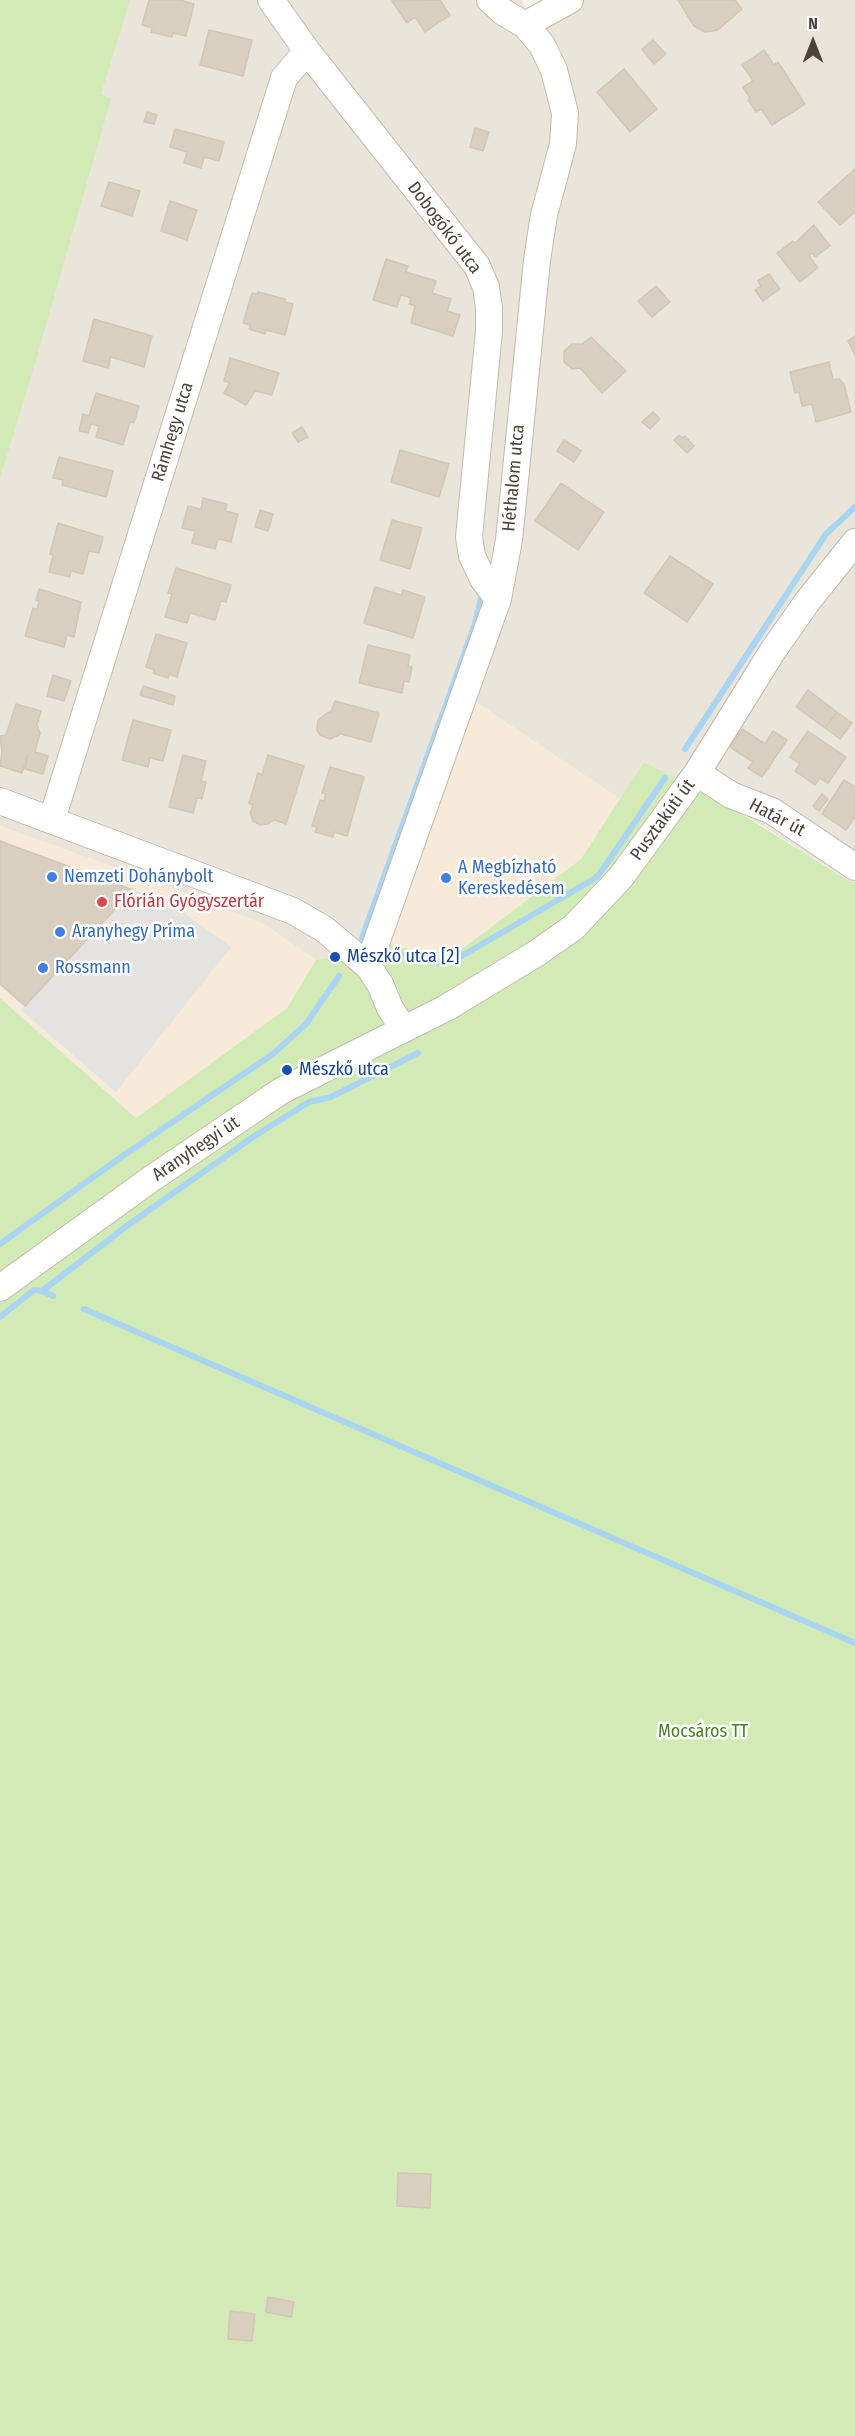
<!DOCTYPE html>
<html>
<head>
<meta charset="utf-8">
<style>
  body { margin:0 }
  #map { position:relative; width:855px; height:2436px; overflow:hidden; background:#f6f3ec; font-family:"Fira Sans Condensed",sans-serif }
  canvas { display:block }
  .north { position:absolute; left:783px; top:12px; width:60px; height:60px; -webkit-text-stroke:4px #fff; paint-order:stroke; rotate:0deg; font-size:16px; font-weight:700; line-height:24px; text-align:center; color:#4b4439 }
  .north::after { content:''; display:block; margin:auto; width:21px; height:27px; background:#4b4439; clip-path:polygon(50% 0,100% 100%,50% 72%,0 100%) }
</style>
</head>
<body>
<div id="map">
<canvas width="855" height="2436"></canvas>
<div class="north">N</div>
</div>
<script>
const ctx = document.querySelector('canvas').getContext('2d');
ctx.lineJoin = 'round';
function fillPath(path, color) {
  ctx.fillStyle = color;
  ctx.fill(path, 'evenodd');
}
function shape(rows) {
  const path = new Path2D();
  for (const r of rows) {
    path.moveTo(r[0], r[1]);
    for (let i = 2; i < r.length; i += 2) path.lineTo(r[i], r[i + 1]);
  }
  return path;
}
function strokePath(path, color, width, dash) {
  ctx.strokeStyle = color;
  ctx.lineWidth = width;
  ctx.lineCap = dash ? 'butt' : 'round';
  ctx.setLineDash(dash || []);
  ctx.stroke(path);
}
function drawText(font, color, halo, rows, align = 'center') {
  ctx.font = font + ' "Fira Sans Condensed",sans-serif';
  ctx.lineWidth = 5;
  ctx.setLineDash([]);
  ctx.textBaseline = 'middle';
  ctx.strokeStyle = halo;
  ctx.fillStyle = color;
  for (const [text, x, y, turn = 0] of rows) {
    ctx.save();
    ctx.translate(x, y);
    ctx.rotate((+turn || 0) * Math.PI / 180);
    ctx.textAlign = isNaN(turn) ? turn : align;
    if (halo) ctx.strokeText(text, 0, 0);
    ctx.fillText(text, 0, 0);
    ctx.restore();
  }
}
const residential = shape([
  [0,0,521,0,526,10,547,0,855,0,855,885,752,819,644,762,620,799,474,701,391,945,316,960,265,925,183,892,0,826]
]);
const commercial = shape([
  [474,701,620,799,581,859,449,959,391,945],
  [0,826,183,892,266,925,316,960,287,1008,136,1118,0,998]
]);
const green = shape([
  [0,0,130,0,101,94,111,99,34,367,0,478],
  [644,762,721,801,855,885,855,2436,0,2436,0,998,136,1118,287,1008,316,960,391,945,449,959,581,859]
]);
const parking = shape([
  [133,890,168,901,231,947,116,1092,21,1010]
]);
const stream = shape([
  [685,749,826,534,855,507],
  [362,938,475,624,481,598],
  [387,952,442,963,460,957,594,879,601,872,665,778],
  [0,1244,124,1155,273,1054,306,1024,339,976],
  [42,1291,128,1225,253,1137,309,1102,331,1097,418,1053],
  [84,1309,855,1643],
  [0,1317,34,1290,42,1291,53,1296]
]);
const building = shape([
  [149,0,180,0,194,4,186,36,173,33,172,37,151,32,152,28,142,25,149,0],
  [440,0,450,15,425,32,415,17,407,23,392,1,440,0],
  [678,0,735,0,742,9,718,30,705,32,694,26,678,0],
  [209,30,252,40,243,76,200,65,209,30],
  [653,40,666,54,654,64,642,49,653,40],
  [764,50,774,65,778,62,805,104,772,125,761,109,756,112,748,100,750,98,743,87,753,81,742,65,764,50],
  [624,69,657,109,630,132,597,92,624,69],
  [147,112,157,115,154,124,144,122,147,112],
  [475,128,489,132,483,151,470,147,475,128],
  [175,129,224,142,219,161,204,157,201,168,184,163,187,152,170,147,175,129],
  [855,169,855,212,840,225,818,202,855,169],
  [109,182,140,191,132,216,101,206,109,182],
  [170,201,197,210,187,240,161,231,170,201],
  [814,225,830,246,815,257,812,253,809,256,818,268,800,282,777,253,793,241,795,243,814,225],
  [386,259,408,266,406,272,436,281,432,293,451,299,447,311,460,315,453,336,411,323,415,306,409,304,411,298,401,295,397,307,373,300,386,259],
  [769,274,780,289,763,301,755,290,761,286,758,281,769,274],
  [656,286,670,302,652,317,638,301,656,286],
  [258,292,285,299,285,302,293,304,285,335,266,330,265,334,249,329,250,325,243,323,252,293,258,294,258,292],
  [94,319,152,336,144,367,111,357,108,368,83,361,94,319],
  [855,336,855,355,848,341,855,336],
  [591,337,626,371,602,393,580,368,572,369,564,362,564,351,572,344,582,344,591,337],
  [230,358,279,373,272,395,255,391,246,405,224,393,230,383,224,381,230,358],
  [829,362,833,380,839,379,844,384,851,412,816,422,812,404,802,406,799,392,795,393,790,372,829,362],
  [96,393,139,406,134,423,130,422,123,445,96,437,99,426,91,424,88,433,79,431,83,414,89,416,96,393],
  [653,412,660,419,650,429,642,422,653,412],
  [302,427,308,437,298,442,292,433,302,427],
  [679,435,682,438,685,436,694,446,687,453,674,440,679,435],
  [564,440,581,451,574,462,557,451,564,440],
  [400,450,449,464,439,497,391,482,400,450],
  [59,457,113,471,106,497,62,485,63,480,53,478,59,457],
  [561,483,604,512,578,550,535,521,561,483],
  [203,498,227,504,225,511,238,514,231,542,218,539,215,549,192,543,195,531,182,528,188,506,201,509,203,498],
  [260,510,273,514,268,531,255,527,260,510],
  [392,520,422,528,410,569,380,560,392,520],
  [58,523,103,537,99,553,89,551,83,574,71,571,70,577,49,572,53,555,50,554,58,523],
  [670,556,713,584,687,622,644,593,670,556],
  [176,568,231,585,226,602,221,601,215,620,190,613,187,623,165,617,172,594,168,593,176,568],
  [375,587,401,595,403,590,425,597,413,638,364,623,375,587],
  [39,589,81,602,74,637,67,635,64,647,25,636,33,608,37,610,39,601,36,600,39,589],
  [156,634,187,643,177,677,169,674,168,678,153,673,154,670,146,667,156,634],
  [368,645,410,655,408,666,412,667,409,682,404,681,402,693,359,683,368,645],
  [53,675,71,681,64,701,47,696,53,675],
  [143,686,175,696,173,705,140,695,143,686],
  [808,690,837,712,825,728,796,707,808,690],
  [335,701,379,713,371,742,341,734,330,739,320,735,317,730,318,720,327,713,331,712,335,701],
  [16,704,41,711,37,725,40,733,35,752,48,756,43,774,25,769,28,754,22,773,0,766,2,751,0,736,6,735,16,704],
  [837,712,852,723,840,739,825,728,837,712],
  [133,720,171,730,163,761,150,758,148,767,122,760,133,720],
  [742,729,765,744,773,731,787,740,762,777,748,768,753,762,730,747,742,729],
  [808,731,846,757,828,783,820,778,815,785,795,771,800,764,790,757,808,731],
  [183,755,206,761,201,781,206,782,202,799,197,798,193,813,169,807,183,755],
  [268,755,304,766,286,824,274,820,268,824,260,825,253,821,250,813,253,805,249,803,258,773,262,775,268,755],
  [330,767,364,777,347,836,334,832,333,837,315,832,317,827,312,826,320,800,324,801,326,794,322,793,330,767],
  [844,780,855,787,855,817,846,830,822,814,844,780],
  [822,794,828,799,819,811,813,806,822,794],
  [0,841,133,890,25,1006,0,984,0,841],
  [398,2173,431,2174,430,2208,397,2206,398,2173],
  [268,2297,294,2302,291,2317,266,2312,268,2297],
  [230,2311,255,2314,252,2341,228,2339,230,2311]
]);
const minor = shape([
  [271,0,307,51,477,266,486,287,489,308,489,331,469,537,472,556,483,579,498,599],
  [525,25,570,0],
  [697,773,731,795,772,811,855,867],
  [0,801,293,911,324,929,368,966,380,984,390,1008,403,1028],
  [52,819,284,78,307,51],
  [368,966,498,599,509,540,537,260,544,215,563,144,565,113,554,70,542,45,525,25,503,12,490,0],
  [0,1288,151,1179,281,1091,446,1008,537,953,574,927,621,877,697,773,772,652,807,602,855,542]
]);
const markers = [
  [52,877,6,"#3f7fe0"],
  [446,878,6,"#3f7fe0"],
  [102,902,6,"#e0444e"],
  [60,932,6,"#3f7fe0"],
  [335,957,6,"#1a4fb4"],
  [43,968,6,"#3f7fe0"],
  [287,1070,6,"#1a4fb4"]
];
const streetNames = [
  ["Dobogókő utca",444,228,53],
  ["Rámhegy utca",173,432,-73],
  ["Héthalom utca",514,478,-85],
  ["Határ út",777,818,28],
  ["Pusztakúti út",663,820,-54],
  ["Aranyhegyi út",196,1149,-34]
];
const shopNames = [
  ["A Megbízható",458,868],
  ["Kereskedésem",458,889],
  ["Nemzeti Dohánybolt",64,877],
  ["Aranyhegy Príma",72,932],
  ["Rossmann",55,968]
];
const healthNames = [
  ["Flórián Gyógyszertár",114,902]
];
const transitNames = [
  ["Mészkő utca [2]",347,957],
  ["Mészkő utca",299,1070]
];
const parkNames = [
  ["Mocsáros TT",703,1732]
];
fillPath(residential, '#eae5da');
fillPath(commercial, '#f7ead8');
fillPath(green, '#d2eab5');
fillPath(parking, '#e5e3e0');
strokePath(stream, '#a9d4f2', 6);
fillPath(building, '#d8cfc1');
strokePath(building, '#d3c7b4', 1.5);
strokePath(minor, '#c2bbae', 28);
strokePath(minor, '#fff', 26);
for (const [x, y, r, color] of markers) {
  const dot = new Path2D();
  dot.arc(x, y, r, 0, 2 * Math.PI);
  ctx.fillStyle = color;
  ctx.fill(dot);
  strokePath(dot, '#fff', 2);
}
drawText('18px', '#4b4439', '#fff', streetNames);
drawText('18px', '#366cbe', '#fff', shopNames, 'left');
drawText('18px', '#be3a42', '#fff', healthNames, 'left');
drawText('18px', '#164399', '#fff', transitNames, 'left');
drawText('18px', '#4a7f2a', '#fff', parkNames);
</script>
</body>
</html>
